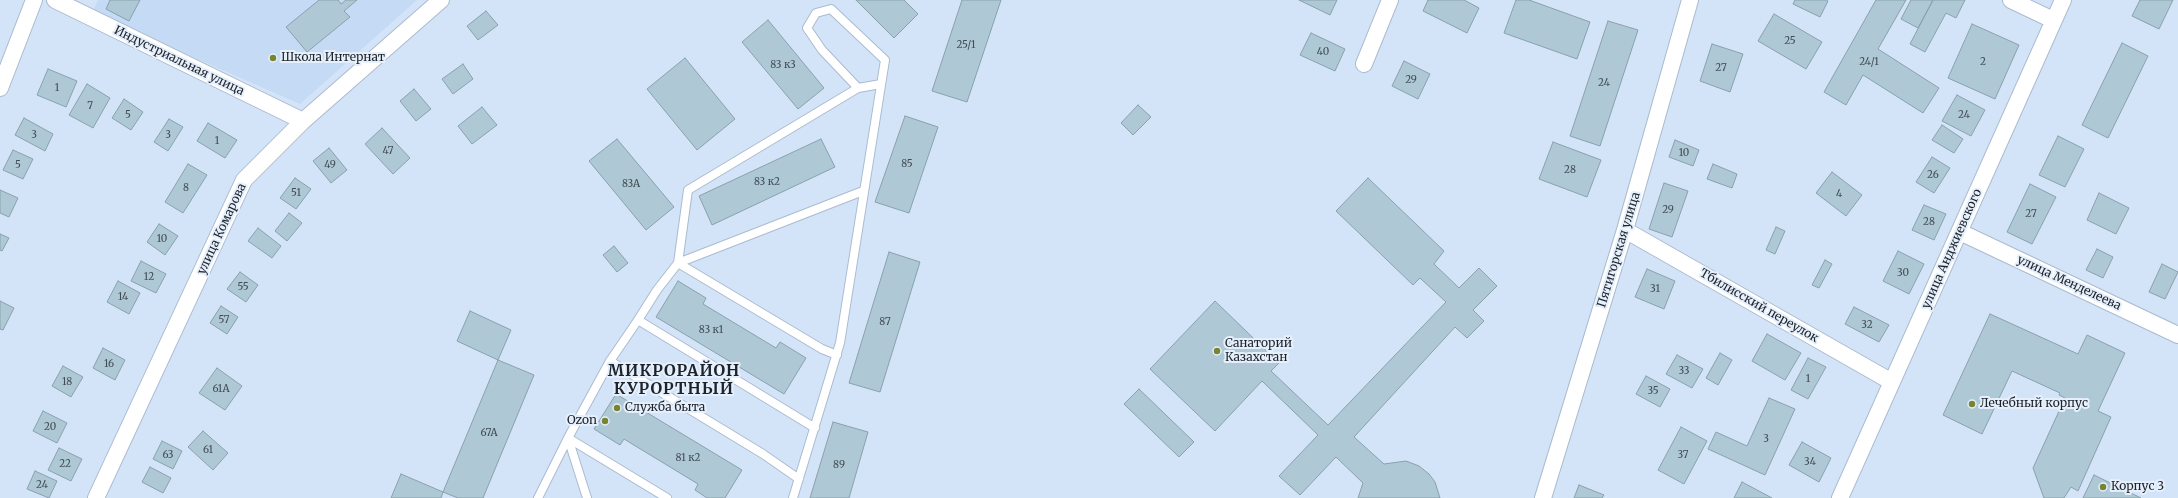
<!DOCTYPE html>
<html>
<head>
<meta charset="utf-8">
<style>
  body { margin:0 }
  canvas { display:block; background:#d3e4f8 }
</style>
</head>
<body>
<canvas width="2178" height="498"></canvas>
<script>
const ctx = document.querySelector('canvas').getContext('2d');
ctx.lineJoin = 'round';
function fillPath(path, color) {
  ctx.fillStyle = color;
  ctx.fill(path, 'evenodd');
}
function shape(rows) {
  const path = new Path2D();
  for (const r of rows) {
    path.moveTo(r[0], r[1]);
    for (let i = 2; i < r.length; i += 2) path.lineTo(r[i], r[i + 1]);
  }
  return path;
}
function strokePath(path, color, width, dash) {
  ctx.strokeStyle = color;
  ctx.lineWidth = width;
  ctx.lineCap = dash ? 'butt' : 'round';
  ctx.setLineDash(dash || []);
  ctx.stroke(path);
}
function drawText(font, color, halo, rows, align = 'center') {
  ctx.font = font + ' Merriweather,serif';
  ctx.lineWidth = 4;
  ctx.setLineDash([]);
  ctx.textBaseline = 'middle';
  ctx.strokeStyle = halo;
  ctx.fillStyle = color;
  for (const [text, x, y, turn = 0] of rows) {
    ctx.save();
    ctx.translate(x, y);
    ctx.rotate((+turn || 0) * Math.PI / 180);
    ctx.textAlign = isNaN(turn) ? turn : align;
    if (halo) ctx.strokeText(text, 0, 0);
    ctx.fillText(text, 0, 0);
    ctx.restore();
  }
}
const built = shape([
  [98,0,417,0,300,104,92,13]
]);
const building = shape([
  [110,0,140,0,129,21,106,9,110,0],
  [319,0,338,0,341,4,346,0,357,0,344,11,350,17,307,52,286,27,319,0],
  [856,0,904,0,918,14,894,38,856,0],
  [962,0,1001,0,967,102,932,91,962,0],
  [1299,0,1337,0,1330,15,1299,0],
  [1428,0,1464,0,1479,8,1467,33,1423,11,1428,0],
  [1516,0,1529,0,1590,22,1577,59,1504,33,1516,0],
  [1795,0,1826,0,1828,1,1820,17,1793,4,1795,0],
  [1876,0,1906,0,1878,49,1939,88,1923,113,1863,75,1846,105,1824,92,1876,0],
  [1911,0,1933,0,1918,28,1901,19,1911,0],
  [1933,0,1965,0,1956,18,1946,13,1925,52,1910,44,1933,0],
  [2140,0,2173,0,2159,29,2132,16,2140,0],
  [486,11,498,25,478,40,467,26,486,11],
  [1774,14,1822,42,1806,69,1758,41,1774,14],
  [768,20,824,88,798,109,742,42,768,20],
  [1608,21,1638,30,1600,146,1570,136,1608,21],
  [1972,24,2019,45,1995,99,1948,78,1972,24],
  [1311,33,1345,49,1335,71,1300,55,1311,33],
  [2122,43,2148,56,2108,138,2082,125,2122,43],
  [1712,44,1743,54,1730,92,1700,81,1712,44],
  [685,58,735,119,697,150,647,89,685,58],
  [1404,61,1430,74,1418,99,1392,86,1404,61],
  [463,64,473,79,453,94,442,79,463,64],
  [48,69,77,81,66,107,37,95,48,69],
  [87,84,110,98,93,128,69,115,87,84],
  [414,89,431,109,416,121,400,101,414,89],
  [1957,95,1985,110,1971,136,1942,121,1957,95],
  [124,99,143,112,131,130,112,118,124,99],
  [1138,105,1151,117,1133,135,1121,123,1138,105],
  [482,107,497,125,472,144,458,126,482,107],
  [905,116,938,127,909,213,875,202,905,116],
  [24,118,53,134,45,151,15,135,24,118],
  [169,119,183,127,168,151,154,142,169,119],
  [208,123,237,140,225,158,197,141,208,123],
  [1942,125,1963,139,1954,153,1932,140,1942,125],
  [382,128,410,158,393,174,365,144,382,128],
  [2058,136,2084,149,2065,187,2039,175,2058,136],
  [617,139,674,207,646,230,589,161,617,139],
  [821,139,835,167,712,225,699,196,821,139],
  [1675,140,1699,150,1693,166,1669,157,1675,140],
  [1553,142,1601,160,1587,197,1539,179,1553,142],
  [329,148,347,170,331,183,313,161,329,148],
  [13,150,33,159,23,179,3,170,13,150],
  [1932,157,1950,168,1934,193,1916,182,1932,157],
  [188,164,207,175,183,213,165,202,188,164],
  [1713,164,1737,174,1732,188,1707,179,1713,164],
  [1832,172,1862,195,1846,216,1816,193,1832,172],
  [295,178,311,189,296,209,280,198,295,178],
  [1368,178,1444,251,1434,264,1459,288,1479,268,1497,286,1473,310,1484,321,1467,338,1455,327,1354,437,1384,464,1406,461,1419,466,1429,474,1435,482,1440,498,1358,498,1363,483,1336,457,1300,495,1279,476,1318,435,1262,381,1215,431,1150,369,1215,301,1279,363,1271,371,1328,425,1446,302,1420,278,1413,285,1336,211,1368,178],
  [1664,183,1688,191,1672,237,1649,229,1664,183],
  [2030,184,2056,197,2032,244,2007,232,2030,184],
  [0,190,18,198,9,217,0,213,0,190],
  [2099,193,2129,208,2116,234,2087,220,2099,193],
  [1924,205,1946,214,1934,240,1912,230,1924,205],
  [289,213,302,223,287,241,275,231,289,213],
  [159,224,178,236,165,255,147,242,159,224],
  [1776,227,1785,231,1775,254,1766,250,1776,227],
  [258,228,281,246,272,258,248,241,258,228],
  [0,234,9,238,2,251,0,250,0,234],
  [614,246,628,263,617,272,603,255,614,246],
  [2097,249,2113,257,2103,278,2086,270,2097,249],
  [1898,251,1924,264,1909,294,1883,281,1898,251],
  [889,252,920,262,880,392,849,383,889,252],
  [1825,260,1832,264,1819,288,1812,285,1825,260],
  [141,261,166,274,156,293,131,281,141,261],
  [2162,264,2178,272,2165,299,2149,292,2162,264],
  [1647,269,1675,281,1664,309,1635,297,1647,269],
  [240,272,258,285,246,302,227,289,240,272],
  [118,281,140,293,129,314,107,302,118,281],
  [678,281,706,298,703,304,776,348,780,342,806,358,784,394,656,317,678,281],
  [0,301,14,308,3,330,0,329,0,301],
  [221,306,238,317,227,334,210,323,221,306],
  [1854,307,1889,325,1879,342,1845,324,1854,307],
  [470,311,511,330,498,360,457,341,470,311],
  [1990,314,2078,354,2087,335,2125,353,2098,411,2111,417,2078,491,2071,487,2064,498,2044,498,2033,468,2065,398,2059,395,2060,393,2012,371,1982,434,1943,415,1990,314],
  [1767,334,1801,353,1785,380,1752,361,1767,334],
  [103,348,125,360,115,380,93,368,103,348],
  [1720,353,1732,360,1718,385,1706,378,1720,353],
  [1677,355,1703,369,1692,388,1666,374,1677,355],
  [1808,358,1826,367,1808,399,1791,390,1808,358],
  [498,360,534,375,483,498,458,498,443,492,498,360],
  [63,366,83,377,71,397,52,386,63,366],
  [217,368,242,386,225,410,199,393,217,368],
  [1646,376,1670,389,1660,407,1636,394,1646,376],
  [1139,389,1194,442,1179,457,1124,404,1139,389],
  [616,394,742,470,725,498,707,498,695,490,698,484,624,439,620,445,594,429,616,394],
  [1769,398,1795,409,1765,475,1708,449,1716,432,1747,446,1769,398],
  [43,411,67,423,57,443,33,431,43,411],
  [833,422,868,432,849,498,810,498,833,422],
  [1681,427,1707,441,1684,484,1658,470,1681,427],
  [203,431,228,453,213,470,188,447,203,431],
  [162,441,182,451,173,469,153,459,162,441],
  [1802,442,1831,458,1819,482,1789,465,1802,442],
  [59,448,82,459,71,481,48,470,59,448],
  [150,467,171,478,163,493,142,482,150,467],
  [35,471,57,481,49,498,27,489,35,471],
  [401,474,443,492,441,498,391,498,401,474],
  [2094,475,2141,498,2083,498,2094,475],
  [1742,482,1772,498,1734,498,1742,482],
  [1579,485,1604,495,1602,498,1574,498,1579,485]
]);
const lane = shape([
  [858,88,688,190,678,263,863,191],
  [638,320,657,290,678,263,822,349,837,355],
  [610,361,638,320,815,428],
  [538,498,568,438,587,498],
  [667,498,568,438,610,361,763,454,799,479],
  [793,498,840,343,885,60,831,9,816,13,807,28,822,50,858,88,881,84]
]);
const street = shape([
  [55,0,303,121],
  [2011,0,2053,20],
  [1364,64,1390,0],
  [0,88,34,0],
  [1625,230,1892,382],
  [1960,232,2178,335],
  [96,498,244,180,303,121,441,0],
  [1543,498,1625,230,1690,0],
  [1840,498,2063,0]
]);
const markers = [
  [273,58,4,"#778533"],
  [1217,351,4,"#778533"],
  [1972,404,4,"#778533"],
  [617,408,4,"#778533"],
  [605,421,4,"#778533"],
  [2103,487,4,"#778533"]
];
const numberNames = [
  ["25",1790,41],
  ["25/1",966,45],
  ["40",1323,52],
  ["24/1",1869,62],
  ["2",1983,62],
  ["83 к3",783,65],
  ["27",1721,68],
  ["29",1411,80],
  ["24",1604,83],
  ["1",57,88],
  ["7",90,106],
  ["5",128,115],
  ["24",1964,115],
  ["3",34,135],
  ["3",168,135],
  ["1",217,141],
  ["47",388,151],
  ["10",1684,153],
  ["85",907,164],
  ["5",18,165],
  ["49",330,165],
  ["28",1570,170],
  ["26",1933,175],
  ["83 к2",767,182],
  ["83А",631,184],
  ["8",186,188],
  ["51",296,193],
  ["4",1839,194],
  ["29",1668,210],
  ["27",2031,214],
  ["28",1929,222],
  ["10",162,239],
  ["30",1903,273],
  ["12",149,277],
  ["55",243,287],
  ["31",1655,289],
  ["14",123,297],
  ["57",224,320],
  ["87",885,322],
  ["32",1867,325],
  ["83 к1",711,330],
  ["16",109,364],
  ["33",1684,371],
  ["1",1808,379],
  ["18",67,382],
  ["61А",221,389],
  ["35",1653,391],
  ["20",50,427],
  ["67А",489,433],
  ["3",1766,439],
  ["61",208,450],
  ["63",168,455],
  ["37",1683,455],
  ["81 к2",688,458],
  ["34",1810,462],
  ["22",65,464],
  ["89",839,465],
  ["24",42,485]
];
const poiNames = [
  ["Школа Интернат",281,58],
  ["Санаторий",1225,344],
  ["Казахстан",1225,358],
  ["Лечебный корпус",1980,404],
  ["Служба быта",625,408],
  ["Ozon",597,421,"right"],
  ["Корпус 3",2111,487]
];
const streetNames = [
  ["Индустриальная улица",179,61,26],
  ["улица Комарова",222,229,-65],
  ["улица Анджиевского",1952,249,-66],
  ["Пятигорская улица",1619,250,-73],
  ["улица Менделеева",2069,283,25],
  ["Тбилисский переулок",1759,306,30]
];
const districtNames = [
  ["МИКРОРАЙОН",674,371],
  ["КУРОРТНЫЙ",674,389]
];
fillPath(built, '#c5daf5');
fillPath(building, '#aec9d5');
strokePath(building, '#88a1ad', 1);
strokePath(lane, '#abbbcf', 10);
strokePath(street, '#abbbcf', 18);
strokePath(lane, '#fff', 8);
strokePath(street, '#fff', 16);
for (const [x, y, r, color] of markers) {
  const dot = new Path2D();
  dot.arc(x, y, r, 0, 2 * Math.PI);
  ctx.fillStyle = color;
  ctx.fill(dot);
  strokePath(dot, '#e6f0fd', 1.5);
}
drawText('10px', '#414c55', null, numberNames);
drawText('12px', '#1d232a', '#e6f0fd', poiNames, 'left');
drawText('12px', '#1d232a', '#e6f0fd', streetNames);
ctx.letterSpacing = '1px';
drawText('bold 16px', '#1d232a', '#e6f0fd', districtNames);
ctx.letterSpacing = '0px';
</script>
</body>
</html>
